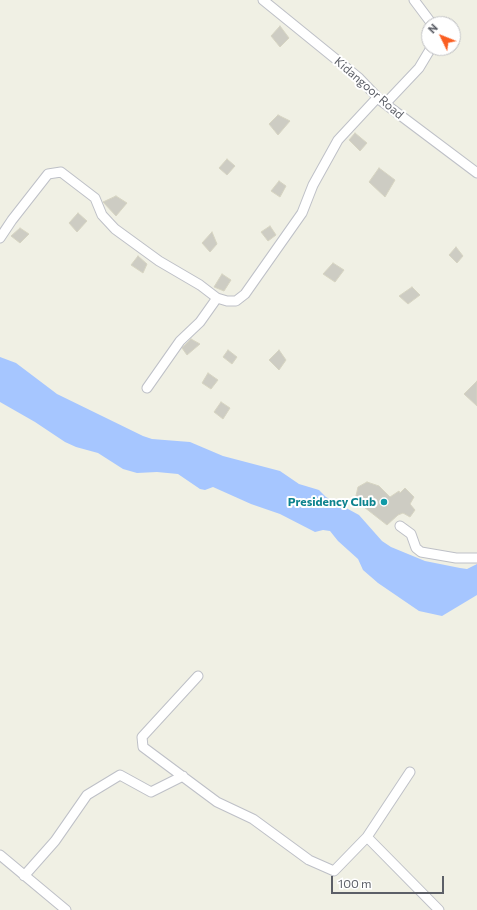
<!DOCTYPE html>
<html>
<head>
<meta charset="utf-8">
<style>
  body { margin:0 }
  #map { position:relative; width:477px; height:910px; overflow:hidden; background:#f0f0e4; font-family:Commissioner,sans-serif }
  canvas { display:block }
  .north { position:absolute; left:421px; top:16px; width:40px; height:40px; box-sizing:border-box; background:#fff; border:1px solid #bebfc2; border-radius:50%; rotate:313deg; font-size:11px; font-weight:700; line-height:16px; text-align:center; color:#5c5f67 }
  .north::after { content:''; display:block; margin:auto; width:14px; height:18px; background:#fa5e21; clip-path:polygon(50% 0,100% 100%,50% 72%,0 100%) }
  .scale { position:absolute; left:331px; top:876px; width:113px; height:18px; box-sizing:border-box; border:2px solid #5c5f67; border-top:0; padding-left:5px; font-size:12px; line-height:14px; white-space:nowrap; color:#5c5f67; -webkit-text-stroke:3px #fff; paint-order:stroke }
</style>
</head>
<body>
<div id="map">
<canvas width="477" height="910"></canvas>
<div class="north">N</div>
<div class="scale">100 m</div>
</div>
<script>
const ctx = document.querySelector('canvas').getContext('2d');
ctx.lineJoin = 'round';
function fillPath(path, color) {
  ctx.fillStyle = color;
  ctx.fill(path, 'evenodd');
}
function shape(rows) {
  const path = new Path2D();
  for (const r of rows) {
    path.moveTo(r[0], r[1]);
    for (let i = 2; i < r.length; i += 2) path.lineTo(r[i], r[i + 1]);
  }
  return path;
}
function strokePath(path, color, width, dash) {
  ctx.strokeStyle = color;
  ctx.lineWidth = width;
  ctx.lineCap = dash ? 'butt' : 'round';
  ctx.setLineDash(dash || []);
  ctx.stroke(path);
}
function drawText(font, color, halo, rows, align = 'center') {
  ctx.font = font + ' Commissioner,sans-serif';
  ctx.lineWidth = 4;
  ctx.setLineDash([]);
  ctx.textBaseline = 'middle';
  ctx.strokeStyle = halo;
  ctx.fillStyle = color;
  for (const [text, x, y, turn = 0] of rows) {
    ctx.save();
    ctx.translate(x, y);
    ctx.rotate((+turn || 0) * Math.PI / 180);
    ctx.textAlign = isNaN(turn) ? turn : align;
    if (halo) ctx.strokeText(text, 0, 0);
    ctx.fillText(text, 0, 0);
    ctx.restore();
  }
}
const water = shape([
  [0,357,16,363,57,394,143,436,152,439,190,442,223,456,280,471,299,484,319,490,326,497,359,515,382,541,391,547,425,561,460,568,467,569,477,564,477,595,442,616,419,611,378,583,363,570,358,559,338,541,330,531,323,530,315,532,280,514,251,504,213,487,205,490,200,489,178,474,157,472,137,473,123,469,98,453,76,447,65,442,35,422,0,402]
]);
const building = shape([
  [280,26,289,38,280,47,271,36,280,26],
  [278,115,290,121,278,135,269,124,278,115],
  [355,133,367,143,360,151,349,140,355,133],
  [227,159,235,166,227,175,219,168,227,159],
  [379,168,395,180,385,197,369,182,379,168],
  [279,181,286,186,280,197,271,191,279,181],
  [116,196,127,203,116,216,103,202,116,196],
  [78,213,87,221,77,232,69,223,78,213],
  [270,226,276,235,268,241,261,232,270,226],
  [20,228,29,234,20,243,11,236,20,228],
  [212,232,217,244,210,252,202,243,212,232],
  [456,247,463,256,457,263,449,255,456,247],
  [138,256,147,264,143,273,131,265,138,256],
  [333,263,344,270,335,282,323,274,333,263],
  [222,274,231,280,224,291,214,287,222,274],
  [412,287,420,295,408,304,399,296,412,287],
  [191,339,200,344,187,355,182,348,191,339],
  [228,350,237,357,232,364,223,357,228,350],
  [279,350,286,360,279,370,269,360,279,350],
  [208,373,218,380,211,389,202,383,208,373],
  [477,381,477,406,464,394,477,381],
  [221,402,230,408,223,419,214,412,221,402],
  [367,482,379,486,390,497,399,491,400,493,405,488,414,497,410,504,415,510,410,517,403,513,398,515,387,525,355,500,358,487,367,482]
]);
const street = shape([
  [263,0,359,78,380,100,477,173],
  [414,0,432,24],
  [385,104,419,68,431,48],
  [0,238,12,220,48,174,61,172,95,198,102,215,115,229,159,261,200,285,217,298],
  [147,388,180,341,200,322,217,298,227,301,236,301,245,294,302,213,313,185,338,140,377,98],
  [400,526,411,534,416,548,421,552,456,558,477,558],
  [198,676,142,737,143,747,217,802,253,819,309,860,334,871,367,837,410,772],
  [367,837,439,910],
  [0,855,66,910],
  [24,876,55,841,87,795,120,775,151,792,183,776]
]);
const markers = [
  [384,502,4,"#0f9aa8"]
];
const streetNames = [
  ["Kidangoor Road",369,88,41]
];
const cultureNames = [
  ["Presidency Club",376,502]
];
fillPath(water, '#a6c6ff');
fillPath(building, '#cdccc3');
strokePath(building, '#d6d4c2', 1);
strokePath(street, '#bec0c7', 11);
strokePath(street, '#fff', 9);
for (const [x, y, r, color] of markers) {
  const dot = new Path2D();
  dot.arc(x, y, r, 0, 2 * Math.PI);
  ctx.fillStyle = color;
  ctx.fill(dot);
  strokePath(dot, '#fff', 1.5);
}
drawText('12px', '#5c5f67', '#fff', streetNames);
drawText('bold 12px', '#0d838f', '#fff', cultureNames, 'right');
</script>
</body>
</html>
